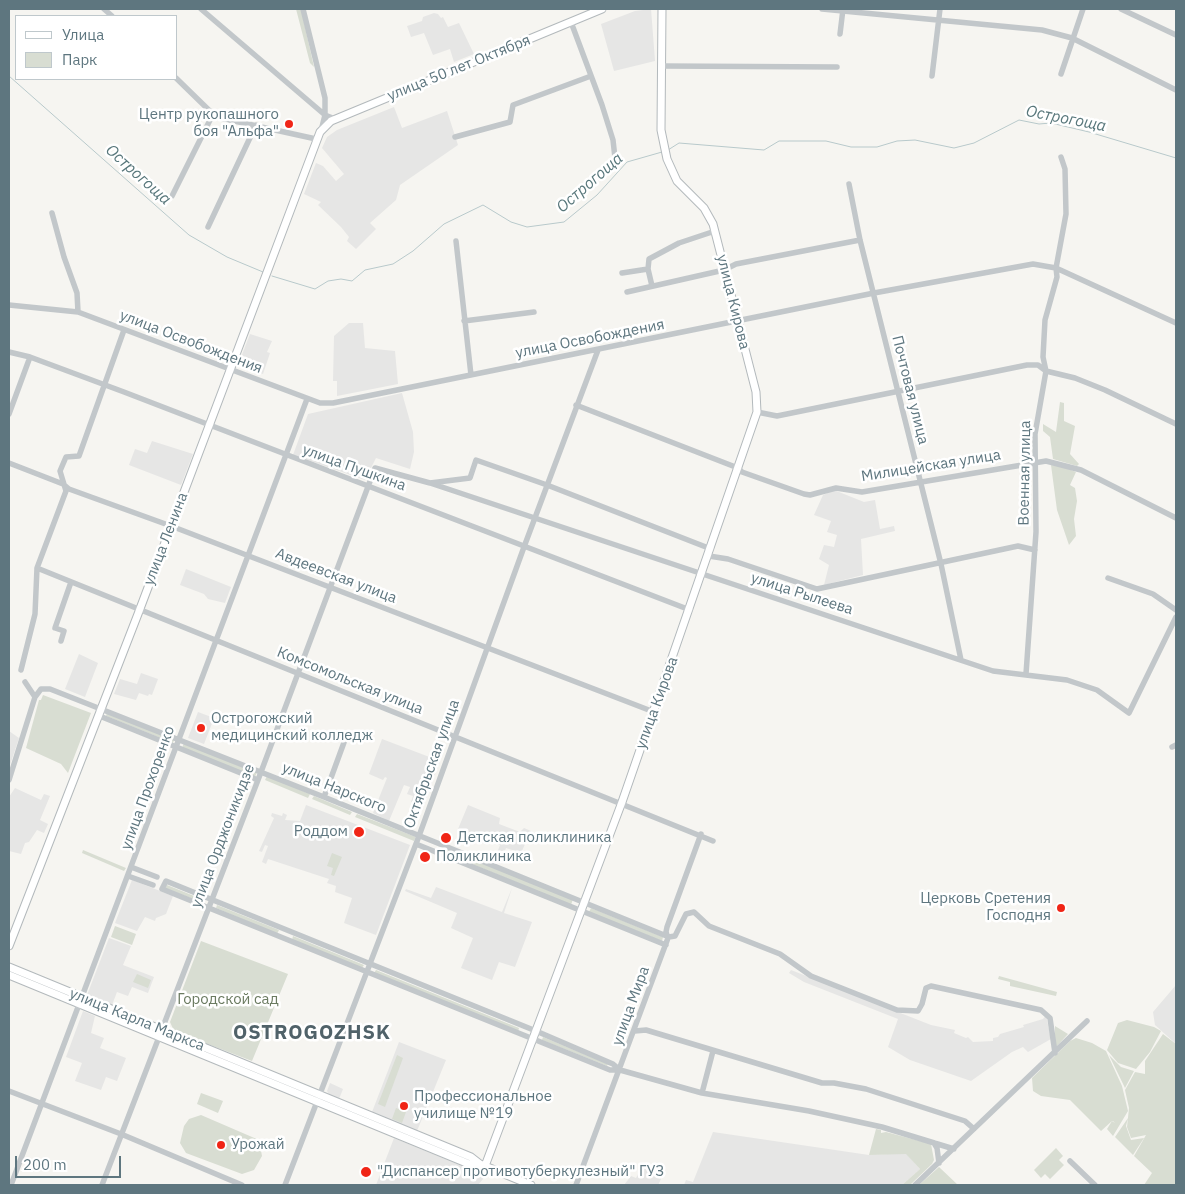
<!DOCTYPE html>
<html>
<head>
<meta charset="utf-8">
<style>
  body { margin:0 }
  #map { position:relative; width:1185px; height:1194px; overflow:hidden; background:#f6f5f1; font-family:"IBM Plex Sans",sans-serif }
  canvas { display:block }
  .frame { position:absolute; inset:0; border:10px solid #5e767f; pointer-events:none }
  .legend { position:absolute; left:15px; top:15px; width:162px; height:65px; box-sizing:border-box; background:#fff; border:1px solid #bfc8cc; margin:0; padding:6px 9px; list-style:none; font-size:15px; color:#5e767f }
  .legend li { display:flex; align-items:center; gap:10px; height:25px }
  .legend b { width:25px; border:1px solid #bfc8cc }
  .scale { position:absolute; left:15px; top:1156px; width:106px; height:22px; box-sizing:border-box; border:2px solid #5e767f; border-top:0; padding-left:6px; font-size:15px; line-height:18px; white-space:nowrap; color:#5e767f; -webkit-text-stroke:4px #fff; paint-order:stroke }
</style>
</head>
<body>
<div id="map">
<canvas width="1185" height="1194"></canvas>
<div class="frame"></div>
<ul class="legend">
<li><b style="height:6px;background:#fff"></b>Улица</li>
<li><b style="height:14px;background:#d8ddd2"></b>Парк</li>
</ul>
<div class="scale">200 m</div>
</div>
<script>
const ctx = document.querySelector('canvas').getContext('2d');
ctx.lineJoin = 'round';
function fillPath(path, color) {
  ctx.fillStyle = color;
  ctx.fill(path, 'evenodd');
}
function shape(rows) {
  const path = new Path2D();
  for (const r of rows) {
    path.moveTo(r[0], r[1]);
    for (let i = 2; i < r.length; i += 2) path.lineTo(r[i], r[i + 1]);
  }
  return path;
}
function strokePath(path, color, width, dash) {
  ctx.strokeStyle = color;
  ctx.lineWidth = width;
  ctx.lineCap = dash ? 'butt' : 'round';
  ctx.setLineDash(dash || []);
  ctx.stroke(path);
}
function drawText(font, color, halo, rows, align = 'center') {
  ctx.font = font + ' "IBM Plex Sans",sans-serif';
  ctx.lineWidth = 5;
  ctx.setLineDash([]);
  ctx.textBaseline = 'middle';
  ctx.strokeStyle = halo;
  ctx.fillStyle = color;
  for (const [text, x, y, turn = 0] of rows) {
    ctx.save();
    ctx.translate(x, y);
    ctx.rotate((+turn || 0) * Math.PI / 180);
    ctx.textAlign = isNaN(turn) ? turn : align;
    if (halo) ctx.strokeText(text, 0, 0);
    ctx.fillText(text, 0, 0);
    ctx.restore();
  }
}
const built = shape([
  [651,9,655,61,614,71,601,24,635,11],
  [434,13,438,14,441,18,443,17,448,27,459,23,474,54,454,62,450,49,433,55,424,33,411,37,407,26,422,21,423,17],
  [394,107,402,128,447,111,458,145,400,185,396,200,370,223,376,229,356,249,347,241,349,237,341,227,318,205,321,202,304,194,316,163,323,166,336,181,344,174,322,148,327,137,337,130],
  [349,323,363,323,365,348,395,351,398,384,337,396,337,381,333,381,334,336],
  [250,334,272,341,267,352,270,353,263,374,238,365],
  [402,393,413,432,414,452,410,469,376,458,365,480,293,455,308,414],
  [152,441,193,454,181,485,129,465,135,449,147,453],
  [834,490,864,502,875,500,880,529,894,526,895,531,861,539,863,575,824,585,829,565,819,559,824,545,834,547,837,535,827,532,831,521,814,515,823,495],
  [186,569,231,587,225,603,208,599,204,594,180,585],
  [79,654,98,663,85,697,65,689],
  [141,673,158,679,152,695,149,694,148,696,139,693,136,700,114,694,120,679,137,684],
  [198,712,214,718,204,744,188,738],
  [9,731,19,738,9,768],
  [382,739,440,761,423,807,411,802,413,796,407,794,410,787,404,785,389,821,373,813,387,778,385,777,383,780,369,774],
  [15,788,41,800,44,794,50,796,40,820,48,824,44,833,37,830,29,842,25,843,21,854,9,851,9,797],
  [306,805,410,845,376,935,344,923,352,898,335,892,336,886,327,883,329,879,268,859,266,864,262,862,268,846,265,845,262,852,259,851,274,818,271,816,272,813,282,816,283,813,287,815,285,820,300,821],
  [468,805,500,818,499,824,520,832,524,828,531,831,521,853,506,848,500,864,494,861,500,845,458,829],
  [132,880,173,896,166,914,156,918,155,921,145,917,137,931,115,923],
  [436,887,502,912,512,888,504,913,532,922,515,967,499,962,492,980,461,968,473,938,451,928,457,913,405,891,406,889,431,898],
  [109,938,131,946,123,965,154,977,148,993,132,987,128,996,117,992,112,1005,87,995],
  [791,970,931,1025,955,1030,954,1033,966,1038,968,1037,973,1042,993,1041,993,1038,998,1037,1000,1034,1024,1027,1023,1025,1043,1019,1046,1015,1051,1039,1028,1052,1023,1047,1012,1052,971,1081,910,1060,888,1047,898,1019,804,982,789,973],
  [1176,985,1176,1044,1155,1025,1153,1012],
  [83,1011,95,1016,91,1033,104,1038,100,1048,126,1058,117,1081,106,1077,101,1090,75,1081,82,1063,66,1057],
  [399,1042,446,1060,417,1131,372,1112],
  [330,1083,343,1089,339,1099,329,1095,327,1091],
  [713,1132,869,1155,906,1153,920,1169,902,1185,684,1185,686,1180,693,1182],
  [394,1138,484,1175,483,1179,478,1185,376,1185],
  [643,1165,663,1175,658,1185,624,1185,631,1176,636,1178]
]);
const green = shape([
  [296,9,301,9,314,67,310,63],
  [1060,402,1064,403,1064,421,1075,426,1070,454,1079,464,1077,466,1053,459,1050,437,1043,431,1043,424,1056,432],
  [1051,465,1061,466,1076,472,1070,485,1075,488,1077,501,1074,519,1076,536,1069,545,1057,510],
  [43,695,91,713,68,773,61,764,26,748,39,700,41,700],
  [107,712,174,740,173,743,106,716],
  [184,743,257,772,255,777,182,748],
  [267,776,310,794,308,798,265,780],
  [314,796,352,812,350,815,312,799],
  [357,814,416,837,414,841,355,817],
  [445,848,573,899,571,905,443,852],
  [83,850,126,868,124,871,82,853],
  [332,853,342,857,334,876,331,875,333,868,327,866],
  [167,885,204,900,203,903,165,888],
  [217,905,279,930,277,934,216,908],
  [591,908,663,937,662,941,589,912],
  [115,926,136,934,132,945,111,937],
  [293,936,364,965,362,968,292,940],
  [201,941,288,974,252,1061,174,1031,170,1022],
  [376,970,519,1028,518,1032,374,973],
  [137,974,151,980,148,988,133,982],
  [999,976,1057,992,1056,996,1010,986,1010,982,998,979],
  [1127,1020,1154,1027,1161,1031,1150,1052,1136,1069,1118,1063,1107,1050,1118,1023],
  [1055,1026,1068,1034,1057,1046,1055,1046],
  [1163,1034,1176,1044,1176,1185,1144,1185,1152,1173,1134,1156,1146,1135,1131,1138,1127,1127,1129,1108,1125,1090,1135,1072,1145,1074,1145,1061],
  [543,1037,608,1064,607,1066,542,1040],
  [1076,1038,1092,1043,1106,1051,1122,1086,1128,1111,1113,1136,1107,1129,1112,1121,1115,1123,1113,1121,1112,1121,1101,1131,1070,1100,1041,1096,1033,1091,1032,1078,1070,1041],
  [397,1055,403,1058,385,1107,378,1104],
  [1109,1055,1121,1067,1134,1071,1125,1088],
  [201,1093,223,1101,218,1113,197,1104],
  [396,1108,406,1112,402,1123,392,1119],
  [201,1115,259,1140,262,1156,254,1170,242,1174,186,1153,180,1143,184,1126,189,1119],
  [1128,1118,1126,1126,1131,1140,1144,1138,1133,1155,1115,1137],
  [876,1129,881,1130,881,1133,886,1132,931,1144,934,1160,932,1164,910,1185,902,1185,920,1169,906,1154,869,1155],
  [1056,1148,1063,1156,1059,1160,1064,1165,1050,1179,1045,1174,1041,1178,1034,1170],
  [939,1167,958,1185,919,1185]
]);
const stream = shape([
  [9,76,189,235,227,257,263,272],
  [668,150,679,143,764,150,779,141,826,141,851,147,877,147,897,141,915,140,954,148,974,143,1019,120,1039,124,1051,123,1089,132,1176,158],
  [272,276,315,289,328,281,341,279,352,281,365,270,393,264,413,251,444,224,483,205,511,222,527,227,564,222,597,195,627,162,662,152]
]);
const minor = shape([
  [104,9,112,16],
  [201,9,325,115,335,119],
  [303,9,325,98,325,115,321,131],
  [822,9,1042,30,1072,38,1176,90],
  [1121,9,1176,35],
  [571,22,602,105,613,140,615,158],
  [840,34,843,9],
  [662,66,837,67],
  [1061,74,1083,9],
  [932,76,940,9],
  [176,78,216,117,316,139],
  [455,137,510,122,513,105,591,76],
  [849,184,860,240,941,564,961,660],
  [172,196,213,114],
  [52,213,64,257,77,293,78,312],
  [208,227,256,125],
  [456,241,471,375],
  [622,273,648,269],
  [652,286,648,269,649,259,679,243,715,231],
  [627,292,724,270,736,264,860,240],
  [9,305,78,312,320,403,333,403,874,293,1033,264,1056,268,1176,323],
  [464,321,534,312],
  [9,352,30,357,124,392,690,610],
  [576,405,738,468,742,472,804,494,810,495,836,488,862,492,1046,461,1081,470,1176,518],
  [757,412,777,416,1027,365,1038,365,1046,371,1075,378,1105,390,1176,424],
  [9,414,30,357],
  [9,463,63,484,69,489,171,526,654,712],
  [430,483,470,478,476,460,547,485,711,549],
  [709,556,728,559,817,589,1018,546,1035,550],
  [37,568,713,841],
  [1108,578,1153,594,1176,610],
  [61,641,64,631,55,628,71,582],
  [21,670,35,614,37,568,66,491,60,471,66,457,79,456,124,330],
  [1026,674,1036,532,1035,434,1046,371,1043,357,1045,320,1057,277,1056,268,1066,214,1065,169,1061,157],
  [25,682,35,697],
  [99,710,102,717,258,780],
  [1172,747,1176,745],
  [9,780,35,697,41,689,50,689,324,797,669,937,675,936,686,914,694,912,709,926,780,954,811,976,897,1010,918,1011,922,1004,926,988,931,986,1041,1010,1050,1018,1055,1053],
  [324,797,346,737],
  [416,844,666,945],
  [131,867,157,877],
  [128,876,153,885],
  [635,1031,646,1030,822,1083,834,1083,866,1089,965,1121,974,1129],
  [620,1070,613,1064,536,1031,166,881,162,889,610,1070,620,1070,702,1093,809,1111,882,1127,954,1149],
  [9,1091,121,1134,242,1185],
  [702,1093,713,1051],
  [934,1143,937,1148,939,1163],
  [1070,1161,1095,1185],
  [11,1185,307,399],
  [102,1185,258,780,375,468,430,483,993,671,1067,680,1097,690,1129,713,1176,617],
  [285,1185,419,836,524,547,598,350],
  [576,1185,668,938,666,932,667,927,701,834],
  [915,1185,1087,1021]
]);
const major = shape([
  [9,946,138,614,320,132,331,121,602,9],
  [9,967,471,1157,480,1164,531,1185],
  [9,975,469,1164,480,1164],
  [485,1166,622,802,757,412,756,392,713,224,704,208,677,181,667,159,661,130,662,9]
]);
const markers = [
  [289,124,5,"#f02516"],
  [201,728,5,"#f02516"],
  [359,832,6,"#f02516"],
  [446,838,6,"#f02516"],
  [425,857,6,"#f02516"],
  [1061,908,5,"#f02516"],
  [404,1106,5,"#f02516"],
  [221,1145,5,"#f02516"],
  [366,1172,6,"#f02516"]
];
const streetNames = [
  ["улица 50 лет Октября",459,68,-22],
  ["улица Кирова",733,302,76],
  ["улица Освобождения",590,339,-11],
  ["улица Освобождения",191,342,21],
  ["Почтовая улица",910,390,76],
  ["Милицейская улица",931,466,-9],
  ["улица Пушкина",354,468,20],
  ["Военная улица",1025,473,-89],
  ["улица Ленина",166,539,-69],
  ["Авдеевская улица",336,576,21],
  ["улица Рылеева",802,594,18],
  ["Комсомольская улица",350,681,22],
  ["улица Кирова",657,703,-70],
  ["Октябрьская улица",432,764,-70],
  ["улица Прохоренко",148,788,-70],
  ["улица Нарского",334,788,22],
  ["улица Орджоникидзе",223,836,-69],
  ["улица Мира",631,1006,-70],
  ["улица Карла Маркса",137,1020,22]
];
const poiNames = [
  ["Центр рукопашного",279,115,"right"],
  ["боя \"Альфа\"",279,132,"right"],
  ["Острогожский",211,719],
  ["медицинский колледж",211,736],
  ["Роддом",348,832,"right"],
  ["Детская поликлиника",457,838],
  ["Поликлиника",436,857],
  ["Церковь Сретения",1051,899,"right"],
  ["Господня",1051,916,"right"],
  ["Профессиональное",414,1097],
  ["училище №19",414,1114],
  ["Урожай",231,1145],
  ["\"Диспансер противотуберкулезный\" ГУЗ",377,1172]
];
const parkNames = [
  ["Городской сад",228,1000]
];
const waterNames = [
  ["Острогоща",1066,119,11],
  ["Острогоща",138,175,42],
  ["Острогоща",590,183,-41]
];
const districtNames = [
  ["OSTROGOZHSK",312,1033]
];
fillPath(built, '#e6e6e5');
fillPath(green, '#d8ddd2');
strokePath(stream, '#b8c9cb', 1);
strokePath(major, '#b3b9bc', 9);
strokePath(minor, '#c2c7ca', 5.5);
strokePath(major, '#fff', 7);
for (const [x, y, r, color] of markers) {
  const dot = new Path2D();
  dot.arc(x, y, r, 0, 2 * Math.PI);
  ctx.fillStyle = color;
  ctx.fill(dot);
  strokePath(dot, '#fff', 2);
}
drawText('15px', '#5e767f', '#fff', streetNames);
drawText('15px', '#5e767f', '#fff', poiNames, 'left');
drawText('15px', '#6b7b61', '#fff', parkNames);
drawText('italic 16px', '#58777b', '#fff', waterNames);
ctx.letterSpacing = '1px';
drawText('bold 20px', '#506269', '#fff', districtNames);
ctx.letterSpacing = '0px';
</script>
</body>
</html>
